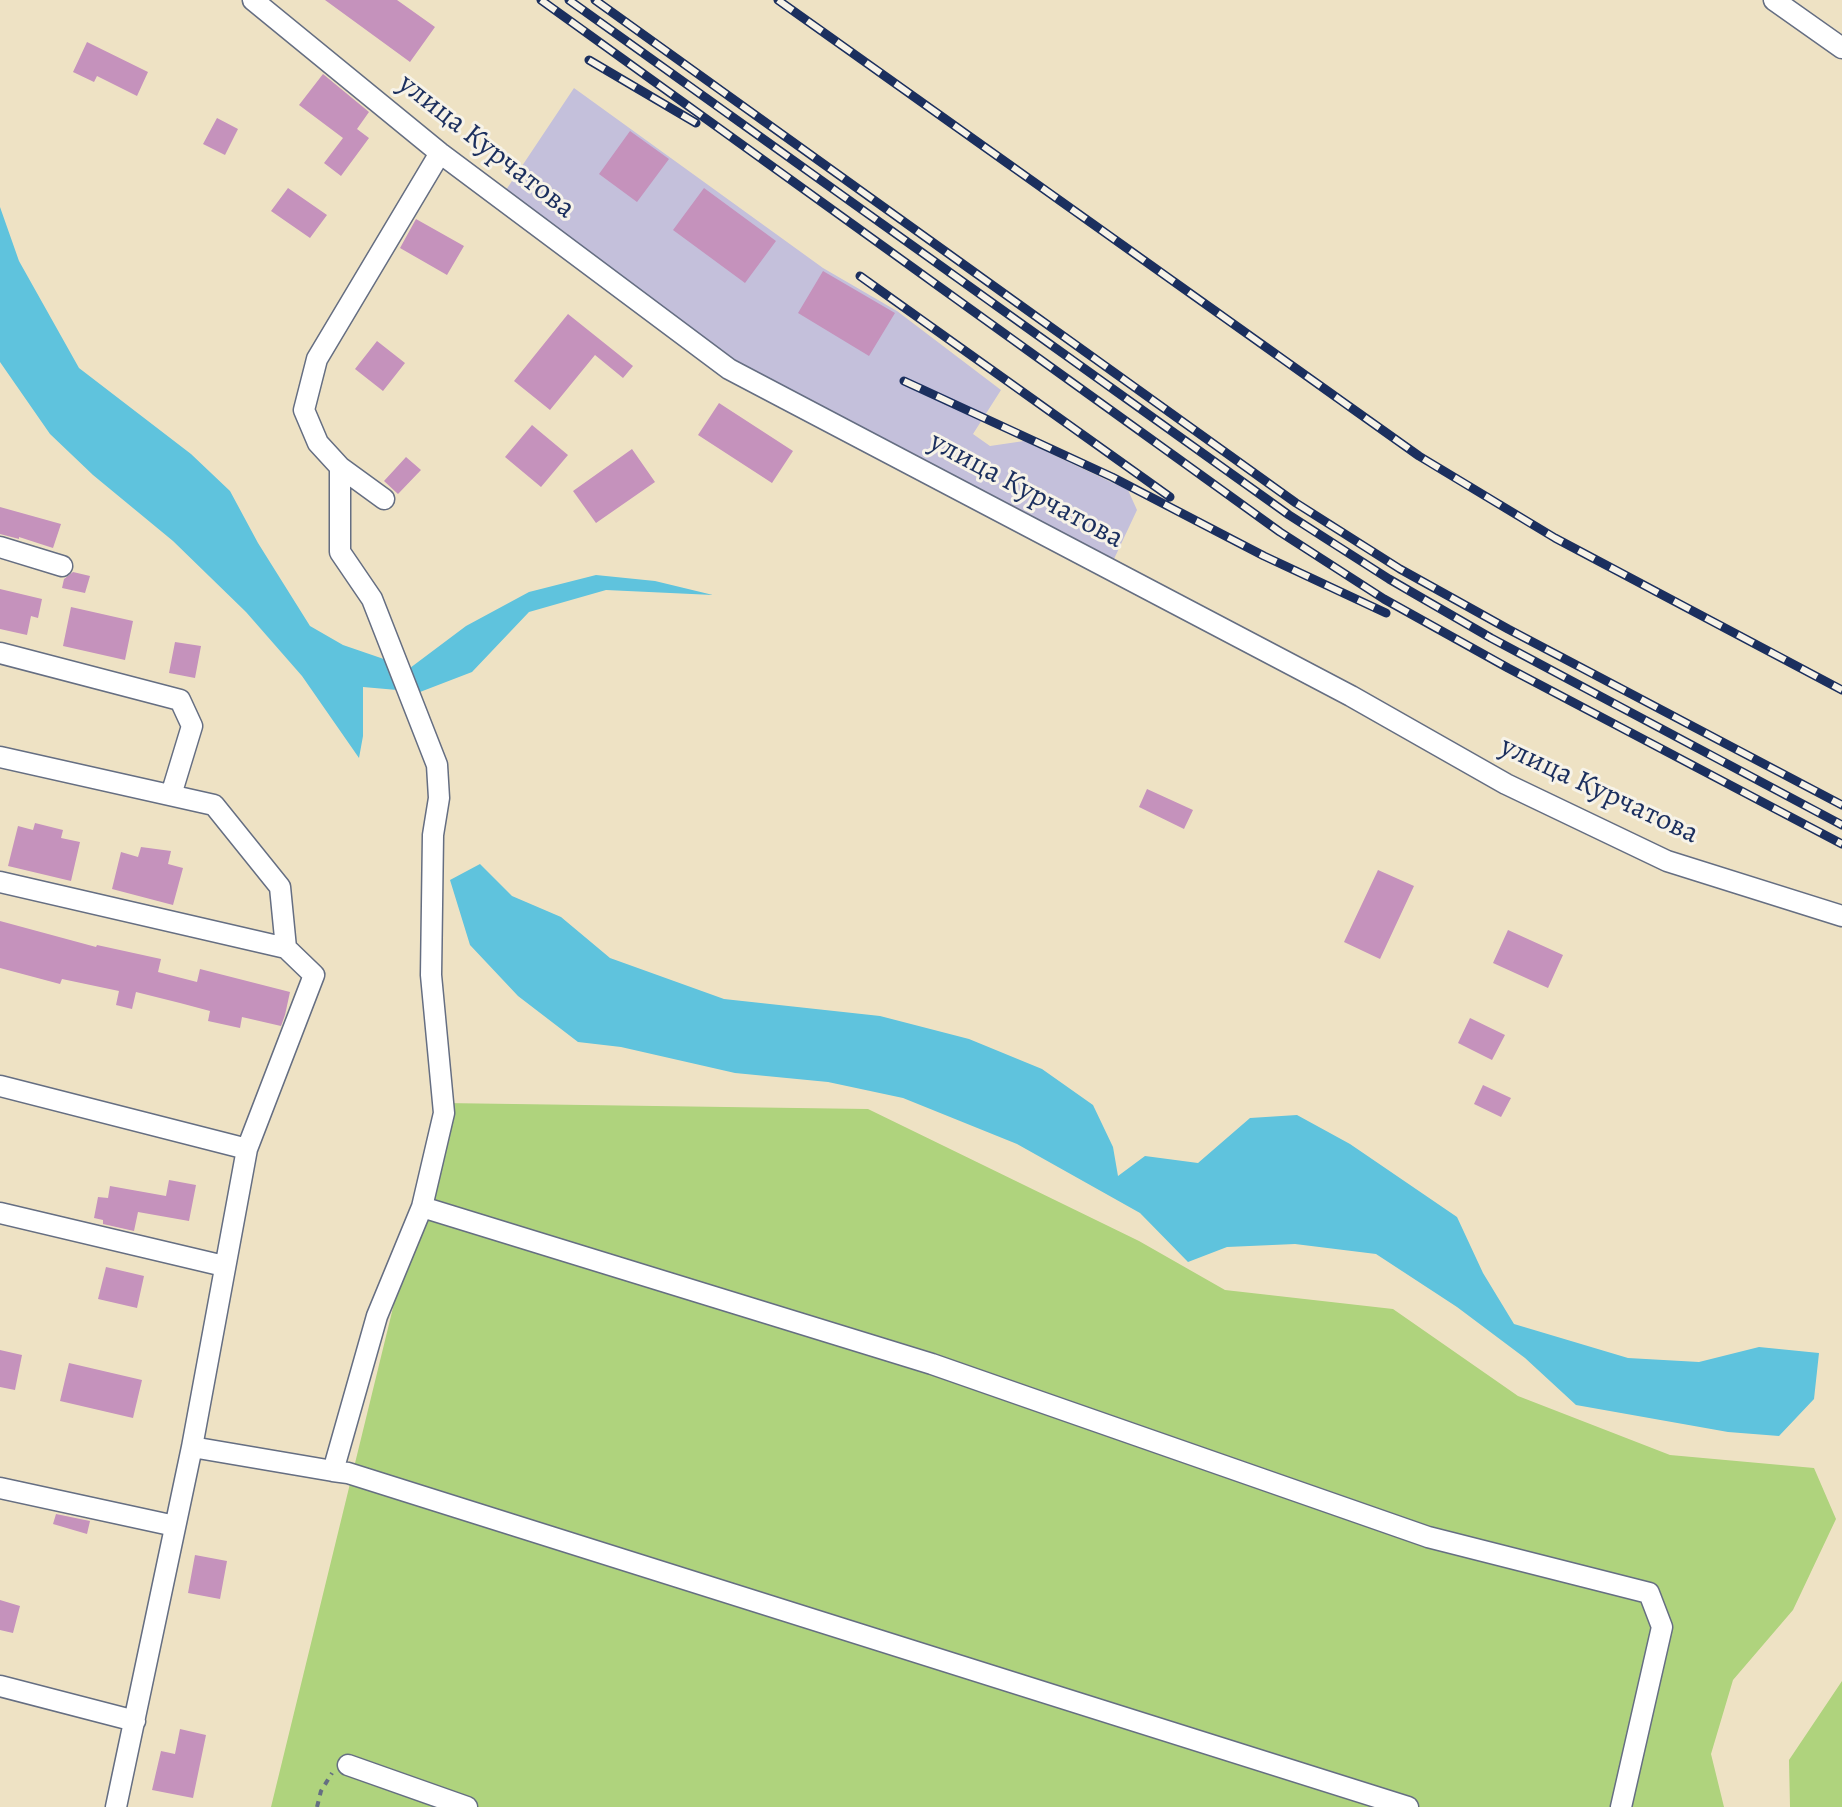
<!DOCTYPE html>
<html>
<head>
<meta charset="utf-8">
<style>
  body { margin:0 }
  canvas { display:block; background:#eee2c4 }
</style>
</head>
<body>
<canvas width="1842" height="1807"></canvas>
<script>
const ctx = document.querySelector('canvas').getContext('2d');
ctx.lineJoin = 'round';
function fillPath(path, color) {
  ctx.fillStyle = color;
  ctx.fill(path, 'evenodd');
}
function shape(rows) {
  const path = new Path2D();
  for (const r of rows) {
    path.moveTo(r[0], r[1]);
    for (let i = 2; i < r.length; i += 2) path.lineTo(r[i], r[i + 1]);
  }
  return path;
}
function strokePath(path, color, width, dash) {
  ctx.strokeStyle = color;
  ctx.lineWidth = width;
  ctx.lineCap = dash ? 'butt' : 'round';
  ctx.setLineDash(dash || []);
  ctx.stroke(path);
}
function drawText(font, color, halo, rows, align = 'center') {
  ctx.font = font + ' Alegreya,serif';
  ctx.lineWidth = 6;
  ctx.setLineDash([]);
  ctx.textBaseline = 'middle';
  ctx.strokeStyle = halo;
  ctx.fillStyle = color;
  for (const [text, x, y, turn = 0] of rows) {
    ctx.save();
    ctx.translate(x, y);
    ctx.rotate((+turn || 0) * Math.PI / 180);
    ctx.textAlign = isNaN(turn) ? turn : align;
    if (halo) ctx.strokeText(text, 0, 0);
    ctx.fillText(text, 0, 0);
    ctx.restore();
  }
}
const industrial = shape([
  [574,88,823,268,897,311,1001,390,973,434,990,446,1024,441,1128,490,1137,510,1114,559,735,360,506,190]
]);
const green = shape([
  [443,1103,868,1109,1139,1241,1225,1290,1393,1309,1518,1396,1670,1455,1814,1468,1836,1519,1793,1610,1733,1680,1711,1754,1724,1807,271,1807],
  [1842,1681,1842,1807,1790,1807,1789,1760]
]);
const water = shape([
  [0,207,19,261,79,368,191,454,230,491,258,543,310,626,343,645,410,668,466,626,529,592,596,575,655,581,713,595,606,590,529,612,472,672,420,692,363,687,363,736,359,758,302,676,246,612,173,541,93,475,50,434,0,362],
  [480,864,512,896,561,917,610,958,724,999,880,1016,969,1039,1042,1069,1093,1105,1113,1147,1118,1176,1145,1156,1198,1163,1250,1118,1297,1115,1350,1144,1457,1217,1483,1273,1514,1324,1628,1358,1699,1362,1759,1347,1819,1353,1814,1399,1779,1436,1728,1432,1576,1405,1525,1358,1457,1307,1376,1254,1295,1244,1227,1247,1188,1262,1140,1213,1017,1144,903,1098,828,1082,735,1073,621,1047,578,1042,518,996,470,945,450,880]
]);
const building = shape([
  [325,0,397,0,435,27,410,62],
  [87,42,148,72,137,96,97,76,94,82,73,72],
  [323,74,369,112,357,129,369,138,341,176,324,163,343,138,299,105],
  [217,118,238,129,225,155,203,144],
  [630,131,669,159,637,202,599,174],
  [288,188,327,215,310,238,271,211],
  [704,188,776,241,745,283,673,230],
  [416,219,464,246,447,275,400,248],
  [823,271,895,313,869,356,798,313],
  [568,314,633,366,623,378,595,355,550,410,514,381],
  [377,341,405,363,383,391,355,369],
  [719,403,793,451,772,483,698,435],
  [532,425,568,455,541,487,505,457],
  [632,449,655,482,596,523,573,491],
  [406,457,421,470,398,494,384,481],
  [0,507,61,524,53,548,19,537,19,539,0,534],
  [73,572,90,576,85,593,62,588,64,579],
  [0,589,42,599,38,618,31,616,27,635,0,629],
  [71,607,133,621,125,660,63,646],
  [175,642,201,646,195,678,169,673],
  [1147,789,1193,810,1184,829,1139,807],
  [35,823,63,830,61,838,80,842,71,881,8,866,18,826,33,830],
  [141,847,171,851,168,864,183,868,173,905,112,889,121,852,138,857],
  [1378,870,1414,886,1380,959,1344,942],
  [0,921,96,947,97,945,161,959,158,972,197,982,200,969,290,992,285,1015,281,1026,242,1017,240,1028,208,1021,210,1011,180,1003,136,992,132,1009,116,1005,119,991,62,979,60,984,0,968],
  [1508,930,1563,955,1548,988,1493,963],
  [1470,1018,1505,1035,1492,1060,1458,1043],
  [1483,1085,1511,1098,1501,1117,1474,1104],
  [169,1180,196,1185,189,1221,138,1212,134,1231,103,1224,103,1220,94,1218,98,1197,108,1198,110,1186,166,1196],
  [106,1267,144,1276,137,1308,98,1299],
  [0,1350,22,1355,15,1390,0,1387],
  [69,1363,142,1380,133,1418,60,1401],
  [56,1514,90,1521,87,1534,53,1524],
  [195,1555,227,1561,220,1599,188,1593],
  [0,1600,20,1606,13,1633,0,1630],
  [180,1729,206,1735,193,1798,152,1790,161,1751,175,1754]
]);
const path = shape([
  [317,1807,321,1791,332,1773]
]);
const minor = shape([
  [253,0,440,153,729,369,1351,696,1506,784,1667,861,1842,916],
  [1774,0,1842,48],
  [384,499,340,467,318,443,304,410,317,359,440,153],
  [0,547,62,566],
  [0,653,180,700,192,726,171,795],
  [0,757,214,805,280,887,286,948],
  [0,882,286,948,314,975,247,1149,192,1447,116,1807],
  [0,1086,247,1149],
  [422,1207,932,1364,1428,1537,1649,1593,1662,1627,1621,1807],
  [0,1213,224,1266],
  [192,1447,333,1471,377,1316,422,1207,444,1113,431,975,433,835,439,798,437,765,372,599,340,552,340,467],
  [333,1471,348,1473,1408,1807],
  [0,1488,175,1526],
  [0,1686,135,1721],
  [348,1765,467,1807]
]);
const rail = shape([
  [541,0,1280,532,1384,599,1508,668,1842,844],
  [569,0,1289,515,1389,579,1491,638,1842,825],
  [595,0,1296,503,1400,569,1508,629,1842,805],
  [778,0,1419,456,1555,538,1842,690],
  [589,60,696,123],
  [860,276,1170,497],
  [904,381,1112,477,1264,556,1386,613]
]);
const streetNames = [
  ["улица Курчатова",486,147,38],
  ["улица Курчатова",1026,491,28],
  ["улица Курчатова",1599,791,25]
];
fillPath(industrial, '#c4c0db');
fillPath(green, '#afd37d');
fillPath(water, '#5fc3dd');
fillPath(building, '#c592bc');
strokePath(minor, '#656e82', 23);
strokePath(path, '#656e82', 4, [6, 6]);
strokePath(minor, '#fff', 20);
strokePath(rail, '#1b2f5e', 9);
strokePath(rail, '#f7f3e8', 6, [18]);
drawText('30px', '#1b2f5e', '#f7f3e8', streetNames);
</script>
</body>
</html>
